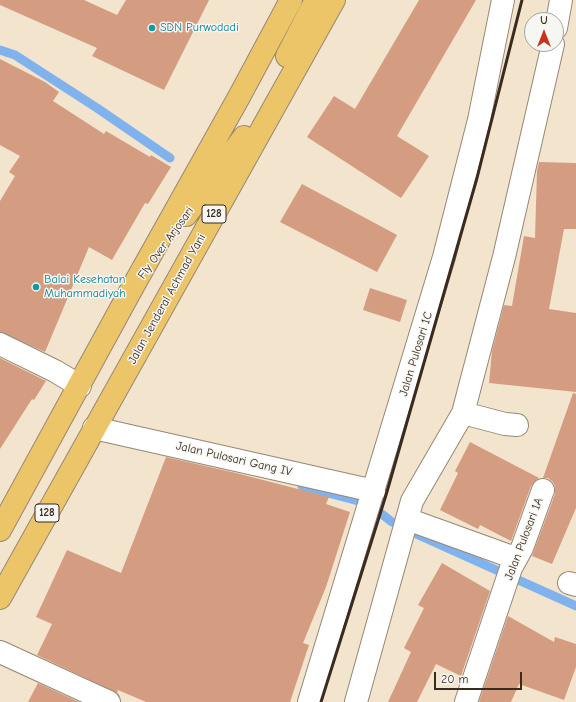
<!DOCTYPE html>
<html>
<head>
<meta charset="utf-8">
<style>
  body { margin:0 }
  #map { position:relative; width:576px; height:702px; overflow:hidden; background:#f2e4cd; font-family:"Comic Neue",sans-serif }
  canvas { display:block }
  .north { position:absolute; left:524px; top:12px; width:40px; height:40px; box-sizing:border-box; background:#f6f6f2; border:1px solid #aba49d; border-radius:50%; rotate:0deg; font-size:11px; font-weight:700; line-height:16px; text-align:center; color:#3b2a1e }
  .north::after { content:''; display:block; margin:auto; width:14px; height:18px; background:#c8321e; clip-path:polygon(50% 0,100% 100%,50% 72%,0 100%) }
  .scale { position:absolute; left:434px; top:672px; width:88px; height:18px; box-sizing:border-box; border:2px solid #3b2a1e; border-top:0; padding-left:5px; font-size:12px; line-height:14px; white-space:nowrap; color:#3b2a1e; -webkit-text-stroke:3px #f6f6f2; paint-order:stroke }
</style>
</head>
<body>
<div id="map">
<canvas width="576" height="702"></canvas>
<div class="north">U</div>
<div class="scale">20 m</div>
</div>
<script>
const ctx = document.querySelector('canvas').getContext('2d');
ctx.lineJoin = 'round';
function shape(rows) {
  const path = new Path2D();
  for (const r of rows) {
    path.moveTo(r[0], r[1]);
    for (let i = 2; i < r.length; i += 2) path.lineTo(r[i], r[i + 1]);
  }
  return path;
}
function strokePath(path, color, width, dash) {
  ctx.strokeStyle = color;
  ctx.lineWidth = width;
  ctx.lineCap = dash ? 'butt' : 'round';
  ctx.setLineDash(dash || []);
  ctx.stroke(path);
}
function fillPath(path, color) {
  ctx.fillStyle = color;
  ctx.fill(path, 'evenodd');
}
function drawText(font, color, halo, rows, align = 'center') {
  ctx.font = font + ' "Comic Neue",sans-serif';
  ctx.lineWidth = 3;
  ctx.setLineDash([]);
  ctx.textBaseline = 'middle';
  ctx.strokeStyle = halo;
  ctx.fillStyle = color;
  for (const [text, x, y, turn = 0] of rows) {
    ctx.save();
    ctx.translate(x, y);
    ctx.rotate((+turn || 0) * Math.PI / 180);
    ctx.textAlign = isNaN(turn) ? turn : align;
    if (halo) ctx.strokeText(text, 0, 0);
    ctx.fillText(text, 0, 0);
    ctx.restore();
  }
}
const stream = shape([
  [0,50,15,55,97,108,170,158],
  [302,486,362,502,374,508,392,522],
  [414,533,576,606]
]);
const building = shape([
  [0,0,84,0,117,15,126,0,209,0,164,90,92,56,97,48,0,5],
  [419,0,476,0,397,136,429,156,401,198,307,137,334,96,355,109],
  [0,59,45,82,59,92,53,101,104,134,106,131,150,157,151,155,171,167,148,204,145,203,112,260,89,247,45,352,0,332,0,201,15,176,9,172,20,156,0,145],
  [539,162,576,163,576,229,564,229,549,309,576,313,576,392,489,383,492,351,504,305,512,306,524,236,535,238,537,171],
  [302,184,397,235,377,272,280,222],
  [370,288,407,300,400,322,363,310],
  [0,358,46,381,34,400,32,399,0,449],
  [573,393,576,394,576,508,552,564,532,556,555,494,555,487,553,482,548,478,543,478],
  [470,442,539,478,531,486,511,541,480,525,478,529,440,510,458,473,455,471],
  [166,457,236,473,329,497,326,504,350,512,326,587,303,643,309,645,290,702,146,702,118,690,117,693,37,655,52,624,36,617,67,550,121,573],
  [442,563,490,591,461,676,436,664,417,702,388,702,411,652,404,648,424,608,418,605],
  [508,616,554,642,555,637,576,644,576,667,564,700,519,684,511,702,479,702],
  [38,683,79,702,28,702]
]);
const street = shape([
  [556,28,561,0],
  [0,344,55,371,80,386],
  [463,413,505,424,517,425],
  [94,428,374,491],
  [407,519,515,558],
  [569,583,576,585],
  [0,652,109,702],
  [309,702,444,257,479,120,503,0],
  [356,702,412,501,463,413,504,257,553,44],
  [466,702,511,568,522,548,543,490]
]);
const primary = shape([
  [287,56,316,0],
  [186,215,244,137],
  [0,530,131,290,239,97,291,0],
  [0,598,334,0]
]);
const rail = shape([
  [321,702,386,495,477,178,522,0]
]);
const markers = [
  [152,28,4,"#0f9aa8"],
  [36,287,4,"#0f9aa8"]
];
const shields = [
  [214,214,24],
  [47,513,24]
];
const shieldNames = [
  ["128",214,214],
  ["128",47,513]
];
const cultureNames = [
  ["SDN Purwodadi",160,28],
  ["Balai Kesehatan",44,280],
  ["Muhammadiyah",44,294]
];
const streetNames = [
  ["Fly Over Arjosari",166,243,-54],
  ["Jalan Jenderal Achmad Yani",167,299,-61],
  ["Jalan Pulosari 1C",416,354,-73],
  ["Jalan Pulosari Gang IV",234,459,13],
  ["Jalan Pulosari 1A",524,539,-69]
];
strokePath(stream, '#80b2ed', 9);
fillPath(building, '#d49d82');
strokePath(street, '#968776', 24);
strokePath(primary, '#968776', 24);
strokePath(street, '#fff', 22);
strokePath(primary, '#edc569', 22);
strokePath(rail, '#3b2a1e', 3);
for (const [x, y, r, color] of markers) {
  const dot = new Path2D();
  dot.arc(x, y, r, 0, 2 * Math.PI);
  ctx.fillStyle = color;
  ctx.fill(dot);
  strokePath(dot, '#f6f6f2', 1.5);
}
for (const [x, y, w] of shields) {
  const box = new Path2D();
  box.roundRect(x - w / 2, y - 9, w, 18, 3);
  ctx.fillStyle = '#f6f6f2';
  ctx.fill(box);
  strokePath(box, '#3b2a1e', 1);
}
drawText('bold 11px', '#3b2a1e', null, shieldNames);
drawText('12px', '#0d838f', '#f6f6f2', cultureNames, 'left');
drawText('12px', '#3b2a1e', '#f6f6f2', streetNames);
</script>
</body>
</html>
